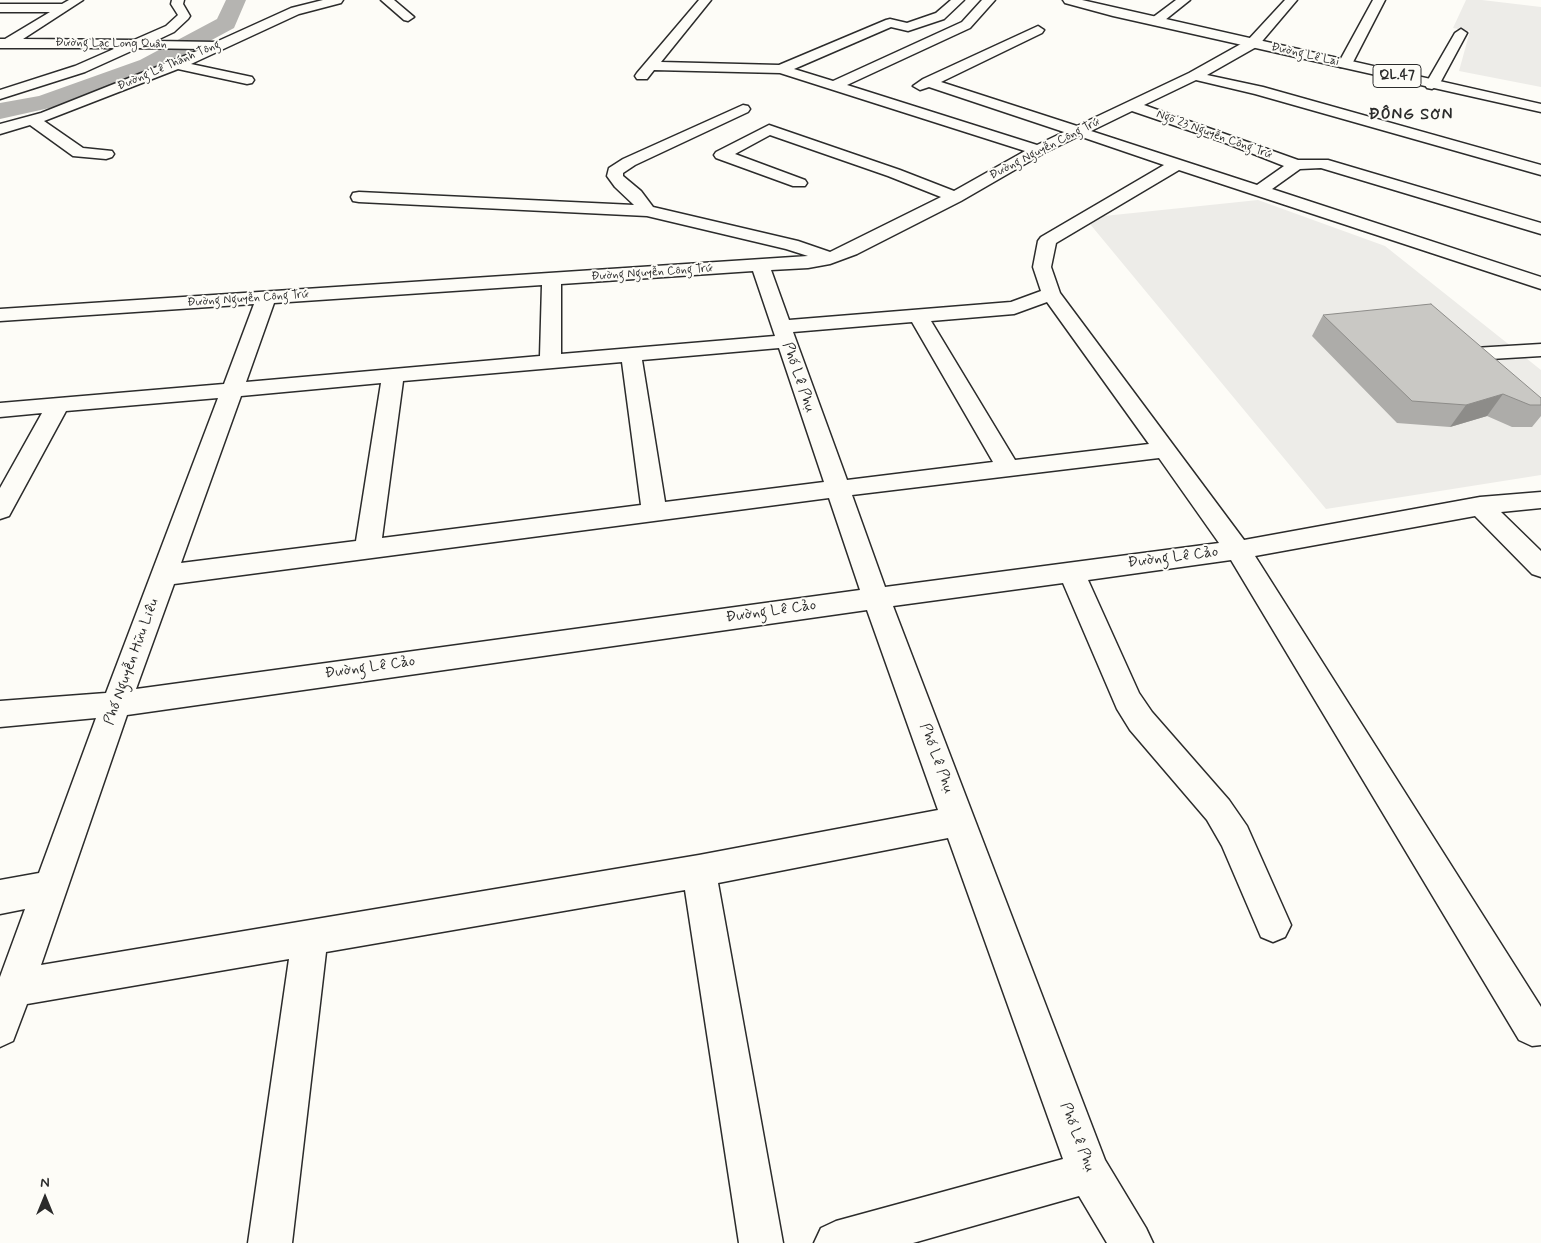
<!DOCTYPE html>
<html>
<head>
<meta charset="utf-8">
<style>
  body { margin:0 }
  #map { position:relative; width:1541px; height:1243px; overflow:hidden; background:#fdfcf7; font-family:Mynerve,sans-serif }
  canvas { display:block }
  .north { position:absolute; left:20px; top:1173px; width:50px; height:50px; -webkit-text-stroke:4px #fdfcf7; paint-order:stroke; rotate:0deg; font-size:14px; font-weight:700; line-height:20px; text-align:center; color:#2b2b2b }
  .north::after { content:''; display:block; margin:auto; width:18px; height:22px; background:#2b2b2b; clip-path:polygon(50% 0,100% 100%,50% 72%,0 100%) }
</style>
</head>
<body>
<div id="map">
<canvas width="1541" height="1243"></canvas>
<div class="north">N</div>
</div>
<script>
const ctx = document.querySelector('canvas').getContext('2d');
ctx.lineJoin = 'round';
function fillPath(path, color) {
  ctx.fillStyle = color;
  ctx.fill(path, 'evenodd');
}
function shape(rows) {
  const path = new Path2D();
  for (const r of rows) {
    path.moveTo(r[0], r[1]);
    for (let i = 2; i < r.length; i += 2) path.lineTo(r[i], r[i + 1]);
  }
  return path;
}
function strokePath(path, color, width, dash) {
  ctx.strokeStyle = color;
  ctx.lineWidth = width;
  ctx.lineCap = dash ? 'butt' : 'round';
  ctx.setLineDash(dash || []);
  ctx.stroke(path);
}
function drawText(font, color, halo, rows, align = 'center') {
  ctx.font = font + ' Mynerve,sans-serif';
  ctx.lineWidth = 4;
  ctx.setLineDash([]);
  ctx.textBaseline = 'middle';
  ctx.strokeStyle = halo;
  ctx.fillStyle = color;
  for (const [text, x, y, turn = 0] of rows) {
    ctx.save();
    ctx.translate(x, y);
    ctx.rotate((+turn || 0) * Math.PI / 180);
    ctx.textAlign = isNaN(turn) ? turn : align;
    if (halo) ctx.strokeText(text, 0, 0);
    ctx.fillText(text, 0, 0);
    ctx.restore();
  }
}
const built = shape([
  [1466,0,1482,0,1541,7,1541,87,1459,71,1470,31,1453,28],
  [1258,200,1385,246,1541,370,1541,475,1326,509,1085,218]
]);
const river = shape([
  [226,0,246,0,234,28,156,70,54,107,0,119,0,103,39,96,140,60,217,19,226,0]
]);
const minor = shape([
  [69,0,83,0,23,39,134,40,166,26,178,15,171,4,172,0,184,0,183,4,190,16,188,19,174,32,155,41,216,42,291,8,323,0,343,0,341,3,299,14,191,64,252,77,254,80,252,83,247,84,178,69,44,121,83,148,112,151,114,154,112,157,106,159,73,156,30,125,0,134,0,124,41,113,202,49,138,48,85,72,0,99,0,90,75,66,116,48,0,48,0,39,5,39,50,12,0,12,0,4,62,4,69,0],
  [381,0,394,0,414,17,408,21,404,20,381,0],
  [699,0,711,0,661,62,779,65,886,20,890,19,907,23,936,13,951,0,964,0,944,19,908,31,891,27,794,69,833,81,962,22,982,0,995,0,970,28,847,85,1037,145,1064,132,929,87,920,90,913,86,923,79,1038,26,1044,30,1042,33,941,82,1077,126,1189,73,1248,40,1285,0,1297,0,1258,46,1207,75,1263,87,1541,165,1541,175,1255,94,1196,80,1144,105,1298,160,1328,160,1541,223,1541,234,1321,168,1300,169,1272,189,1541,277,1541,289,1179,170,1056,243,1051,267,1060,293,1244,540,1480,497,1541,492,1541,508,1501,512,1541,551,1541,577,1532,574,1475,516,1255,556,1541,1007,1541,1045,1532,1046,1519,1040,1231,560,1088,580,1139,693,1152,712,1229,800,1247,826,1291,925,1285,937,1273,942,1261,937,1222,846,1207,820,1130,730,1117,709,1063,583,893,606,1105,1160,1146,1228,1153,1243,1107,1243,1079,1196,913,1243,814,1243,821,1228,836,1221,1063,1159,948,838,718,883,783,1243,739,1243,685,890,326,952,292,1243,248,1243,289,959,27,1004,13,1041,0,1047,0,977,25,909,0,914,0,880,39,873,96,718,0,727,0,701,106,693,218,398,66,411,9,516,0,519,0,488,42,413,0,417,0,403,224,384,254,304,0,321,0,309,808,256,786,249,647,216,359,202,353,201,351,197,353,193,359,192,634,205,615,187,607,176,609,168,623,159,743,105,748,106,750,109,748,112,635,165,623,173,623,176,641,191,653,207,798,241,830,252,941,197,888,176,770,135,735,154,805,180,807,183,805,186,793,186,716,158,714,155,716,152,769,125,900,170,954,191,1025,151,780,73,654,70,647,79,637,79,635,76,637,73,699,0],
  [1132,111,1223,142,1284,166,1257,185,1091,131,1132,111],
  [1079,136,1164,165,1041,237,1038,241,1033,267,1041,291,1011,302,789,320,771,270,808,268,830,264,857,254,961,201,1044,153,1079,136],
  [753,271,775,336,561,354,561,284,753,271],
  [542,285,540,356,246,382,274,303,542,285],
  [1047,302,1149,444,1015,460,931,321,1014,314,1047,302],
  [912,322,993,462,847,480,793,332,912,322],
  [779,348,824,482,665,502,642,360,779,348],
  [622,362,641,505,382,538,403,381,622,362],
  [381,383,356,541,181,563,241,396,381,383],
  [1159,458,1219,543,885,587,852,495,1159,458],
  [829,498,860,590,136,689,174,584,829,498],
  [867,610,938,810,699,855,41,965,127,715,867,610],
  [1176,0,1190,0,1160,24,1152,24,1150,21,1152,18,1176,0],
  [1373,0,1385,0,1352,64,1350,67,1340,67,1338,64,1373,0],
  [1461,29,1467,33,1439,85,1432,89,1427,88,1425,85,1455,33,1461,29],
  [1541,344,1541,356,1474,360,1467,358,1464,354,1467,350,1474,348,1541,344]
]);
const highway = shape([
  [1063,0,1082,0,1541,104,1541,112,1113,16,1065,3,1063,0]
]);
const wall = shape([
  [1323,315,1541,398,1541,416,1532,427,1512,427,1487,416,1450,427,1397,423,1312,336]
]);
const shadedWall = shape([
  [1503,394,1487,416,1450,427,1466,405]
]);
const building = shape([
  [1431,304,1541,398,1541,405,1530,405,1503,394,1466,405,1412,401,1323,315,1431,304]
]);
const farStreetnames = [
  ["Đường Lạc Long Quân",111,44,1],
  ["Đường Lê Lai",1305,55,13],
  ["Đường Lê Thánh Tông",169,66,-23],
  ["Ngõ 23 Nguyễn Công Trứ",1214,135,20],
  ["Đường Nguyễn Công Trứ",1045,149,-27],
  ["Đường Nguyễn Công Trứ",652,273,-4],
  ["Đường Nguyễn Công Trứ",248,299,-4]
];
const shields = [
  [1397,76,48]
];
const shieldNames = [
  ["QL.47",1397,76]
];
const streetNames = [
  ["Phố Lê Phụ",798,378,71],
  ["Đường Lê Cảo",1173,558,-7],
  ["Đường Lê Cảo",771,612,-8],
  ["Phố Nguyễn Hữu Liêu",132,662,-70],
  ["Đường Lê Cảo",370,668,-8],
  ["Phố Lê Phụ",936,759,70],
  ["Phố Lê Phụ",1077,1138,69]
];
const farDistrictnames = [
  ["ĐÔNG SƠN",1411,116]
];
fillPath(built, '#edece8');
fillPath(river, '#b5b4b1');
strokePath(minor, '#2b2b2b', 3);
strokePath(highway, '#2b2b2b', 3);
fillPath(minor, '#fdfcf7');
fillPath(highway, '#fdfcf7');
fillPath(wall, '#adaca9');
fillPath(shadedWall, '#8d8c89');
fillPath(building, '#c9c8c4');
strokePath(building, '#8d8c89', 1);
drawText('12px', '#2b2b2b', '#fdfcf7', farStreetnames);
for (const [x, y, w] of shields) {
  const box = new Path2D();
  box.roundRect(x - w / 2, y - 11.5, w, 23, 4);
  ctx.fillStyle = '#fdfcf7';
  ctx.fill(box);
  strokePath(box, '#2b2b2b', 1);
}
drawText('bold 14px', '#2b2b2b', null, shieldNames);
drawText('15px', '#2b2b2b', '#fdfcf7', streetNames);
ctx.letterSpacing = '1px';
drawText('bold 16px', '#2b2b2b', '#fdfcf7', farDistrictnames);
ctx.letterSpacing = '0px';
</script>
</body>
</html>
